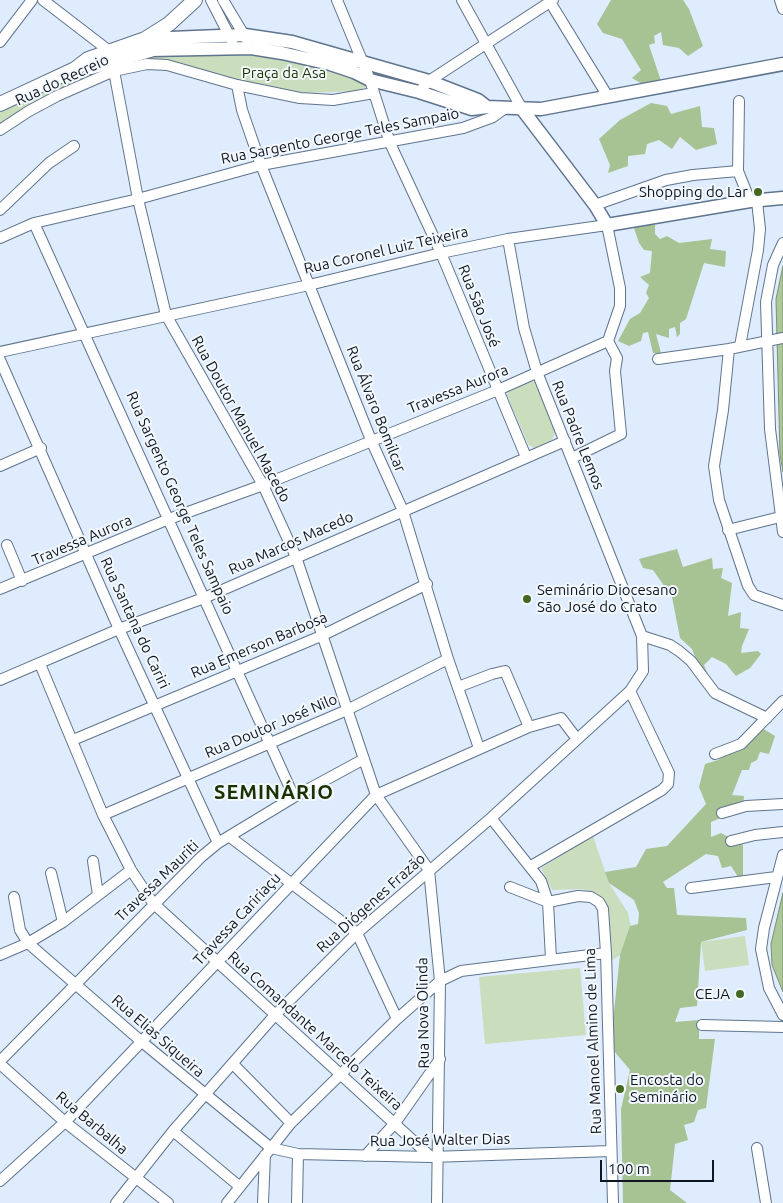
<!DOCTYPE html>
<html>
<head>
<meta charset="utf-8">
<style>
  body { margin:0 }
  #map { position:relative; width:783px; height:1203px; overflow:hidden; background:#deecfe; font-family:Ubuntu,sans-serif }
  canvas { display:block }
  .scale { position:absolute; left:600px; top:1160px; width:114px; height:22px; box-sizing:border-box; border:2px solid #0e1721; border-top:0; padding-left:6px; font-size:15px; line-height:18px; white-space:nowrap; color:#0e1721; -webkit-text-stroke:4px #f3f8fe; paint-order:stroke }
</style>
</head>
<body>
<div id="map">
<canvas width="783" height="1203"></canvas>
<div class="scale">100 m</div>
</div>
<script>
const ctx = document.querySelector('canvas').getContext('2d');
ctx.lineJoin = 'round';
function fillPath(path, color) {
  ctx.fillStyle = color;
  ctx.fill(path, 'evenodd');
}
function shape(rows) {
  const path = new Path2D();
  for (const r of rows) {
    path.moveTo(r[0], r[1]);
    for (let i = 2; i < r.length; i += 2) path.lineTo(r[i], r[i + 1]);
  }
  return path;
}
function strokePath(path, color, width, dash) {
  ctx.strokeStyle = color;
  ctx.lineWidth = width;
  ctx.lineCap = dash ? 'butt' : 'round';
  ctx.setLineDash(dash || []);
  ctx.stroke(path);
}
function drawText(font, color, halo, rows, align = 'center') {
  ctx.font = font + ' Ubuntu,sans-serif';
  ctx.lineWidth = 4;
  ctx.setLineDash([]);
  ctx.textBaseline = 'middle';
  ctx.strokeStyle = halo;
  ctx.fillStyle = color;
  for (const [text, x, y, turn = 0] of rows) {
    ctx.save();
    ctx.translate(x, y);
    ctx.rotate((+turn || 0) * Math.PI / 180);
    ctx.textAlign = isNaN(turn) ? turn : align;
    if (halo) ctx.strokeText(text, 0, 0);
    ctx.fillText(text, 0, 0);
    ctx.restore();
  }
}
const green = shape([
  [240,49,362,77,366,87,358,91,306,93,285,91,151,60,138,61,123,66,147,53],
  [105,64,106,69,36,101,0,127,0,112,70,77],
  [532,381,537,383,555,433,552,440,534,448,528,444,507,395,510,389],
  [593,836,609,883,628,913,632,932,620,955,611,961,608,907,597,893,581,889,552,890,541,868],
  [745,936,749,965,705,971,701,942],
  [580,968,586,1035,485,1044,479,977]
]);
const forest = shape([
  [611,0,683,0,689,9,703,46,688,56,679,48,663,45,661,32,654,36,655,43,649,45,661,81,642,84,632,78,641,70,622,39,603,33,597,24],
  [651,103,667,106,671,114,700,106,702,127,714,128,717,144,696,150,680,137,672,149,659,140,647,144,645,154,628,156,628,166,608,173,610,165,599,139,620,120],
  [655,221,655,234,660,239,667,236,679,243,712,239,710,249,726,251,725,267,704,263,686,319,680,323,680,334,677,337,675,327,669,329,669,338,656,334,661,353,653,353,648,332,643,333,641,341,629,346,618,341,630,319,640,313,649,298,646,293,649,285,640,277,650,273,652,251,644,250,639,243,633,225],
  [677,549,683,567,712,558,713,569,723,568,721,578,732,583,728,616,741,612,740,628,749,629,742,646,741,653,758,651,761,654,750,668,736,676,726,664,712,657,704,665,710,680,703,678,692,649,680,638,672,597,653,570,643,568,639,559],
  [762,728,775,736,769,754,760,752,757,760,751,763,749,770,742,770,732,795,744,796,743,809,711,822,711,837,721,833,743,845,743,876,738,877,731,866,722,868,718,856,706,854,663,882,667,888,674,888,677,915,746,918,747,930,701,942,697,1006,680,1008,675,1022,699,1020,699,1039,715,1039,706,1108,698,1110,694,1122,684,1125,688,1140,675,1144,670,1190,687,1203,623,1203,621,1109,630,1070,614,1051,613,1021,620,955,630,926,638,924,639,913,634,900,609,883,605,872,636,867,646,849,667,846,706,804,699,787,705,764,718,760]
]);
const water = shape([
  [783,266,783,472,780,454,776,299,783,266],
  [783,893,783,992,772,965,771,944,783,893]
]);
const minor = shape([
  [43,0,108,50,114,71,138,199,166,315,263,485,296,557,376,795,429,870,440,981,437,1203],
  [211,0,232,41],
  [223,0,247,40],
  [337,0,370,80,390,143,441,253,526,457],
  [462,0,522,109],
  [780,0,783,9],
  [550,2,607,95],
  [0,42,32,0],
  [237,85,242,110,261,165,371,440,403,511,448,659,479,748],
  [419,92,429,81,553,0],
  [739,101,738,171,750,201],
  [0,130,29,111,57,96,114,71,147,64,167,65,237,85,300,98,333,100,374,93],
  [595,205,666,180,693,175,738,171],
  [0,210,49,163,74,146],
  [34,223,294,797],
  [0,238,34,223,138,199,261,165,463,128,493,117,504,109],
  [783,243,773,265,766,302,770,429,783,532],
  [783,338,729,349,723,410,714,466,719,500,748,586,754,595,783,605],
  [740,346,758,250,760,229,757,201],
  [0,352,309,285,441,253,508,239,607,225,620,288,620,306,608,341],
  [658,359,729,349],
  [0,360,119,629,218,843],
  [572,458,621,434,615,371,617,358,608,341],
  [0,466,41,448],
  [728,530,780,517],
  [7,545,22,581],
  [0,589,169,519,263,485,498,390,608,341],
  [642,636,670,645,679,651,691,661,715,693,767,718],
  [40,664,103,815,131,870,153,903,431,1157],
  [0,680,119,629,204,598,565,441],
  [458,687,492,674,505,671,529,727],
  [73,740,321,636,427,584],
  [715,754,741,744,783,701],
  [722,813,746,806,783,804],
  [103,815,347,710,448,659],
  [491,818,541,881,548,902,551,959],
  [230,837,357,933,397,1019],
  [731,841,755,835,783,832],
  [783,855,764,928,761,949,769,988,783,1015],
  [93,861,98,895],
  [531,866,662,790,668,784,669,773,630,691],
  [51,873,63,922],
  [510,887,548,902,578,896,591,897,599,902,603,909,606,953,613,1203],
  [691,888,776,877],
  [14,897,20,930,28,943,142,1042,271,1148,298,1154,431,1157,611,1151],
  [0,955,28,943,63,922,131,870],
  [702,1025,783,1027],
  [0,1061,201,857,218,843,294,797,364,759],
  [0,1064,65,1122,168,1203],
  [233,1064,291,1123],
  [173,1131,239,1186],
  [757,1148,766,1203],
  [365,1156,395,1123,440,1059],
  [0,1181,65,1122,376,795,529,727,561,718,577,739],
  [116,1203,173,1131,275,1015,357,933,491,818,630,691,643,671,642,636,537,372,524,328,508,239],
  [227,1203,291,1123,397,1019,440,981,461,971,606,953],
  [263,1203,265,1155],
  [297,1203,298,1154]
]);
const major = shape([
  [145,39,245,35,292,42,429,81,478,100,487,107],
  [150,50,251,48,282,53,330,64,354,72,370,80,419,92,472,109,487,107,541,109,783,64],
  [522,109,595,205,607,225,750,201,783,198]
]);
const highway = shape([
  [91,67,150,50,145,39],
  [0,104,75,69,88,59,145,39,169,24,195,0]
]);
const markers = [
  [758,192,5,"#446821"],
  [527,599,5,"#446821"],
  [740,994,5,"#446821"],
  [620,1089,5,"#446821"]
];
const parkNames = [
  ["Praça da Asa",284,73]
];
const streetNames = [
  ["Rua do Recreio",62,80,-25],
  ["Rua Sargento George Teles Sampaio",340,136,-11],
  ["Rua Coronel Luiz Teixeira",386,250,-13],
  ["Rua São José",479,306,68],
  ["Travessa Aurora",458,389,-22],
  ["Rua Álvaro Bomilcar",376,409,68],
  ["Rua Doutor Manuel Macedo",241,419,61],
  ["Rua Padre Lemos",578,435,68],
  ["Rua Sargento George Teles Sampaio",180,503,66],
  ["Travessa Aurora",82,540,-23],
  ["Rua Marcos Macedo",291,543,-24],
  ["Rua Santana do Cariri",135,623,65],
  ["Rua Emerson Barbosa",259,645,-23],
  ["Rua Doutor José Nilo",271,726,-23],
  ["Travessa Mauriti",157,881,-44],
  ["Rua Diógenes Frazão",371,903,-42],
  ["Travessa Caririaçu",237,919,-47],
  ["Rua Nova Olinda",423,1013,-91],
  ["Rua Comandante Marcelo Teixeira",315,1031,42],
  ["Rua Elias Siqueira",158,1036,41],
  ["Rua Manoel Almino de Lima",593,1041,-92],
  ["Rua Barbalha",92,1123,40],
  ["Rua José Walter Dias",440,1140,-1]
];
const poiNames = [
  ["Shopping do Lar",748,192],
  ["Seminário Diocesano",537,590,"left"],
  ["São José do Crato",537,607,"left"],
  ["CEJA",730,994],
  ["Encosta do",630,1080,"left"],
  ["Seminário",630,1097,"left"]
];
const districtNames = [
  ["SEMINÁRIO",274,792]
];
fillPath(green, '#caddbc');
fillPath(forest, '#a7c293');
fillPath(water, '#acc798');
strokePath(water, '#7d9274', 1);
strokePath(minor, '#5f748e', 12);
strokePath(major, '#5f748e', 15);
strokePath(highway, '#5f748e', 16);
strokePath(minor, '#fff', 10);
strokePath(major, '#fff', 12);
strokePath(highway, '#fff', 14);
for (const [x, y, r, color] of markers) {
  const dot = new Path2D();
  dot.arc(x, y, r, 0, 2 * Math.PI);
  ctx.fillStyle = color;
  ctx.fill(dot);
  strokePath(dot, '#f3f8fe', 2);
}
drawText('15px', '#1c3401', '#f3f8fe', parkNames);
drawText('15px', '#0e1721', '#f3f8fe', streetNames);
drawText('15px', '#0e1721', '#f3f8fe', poiNames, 'right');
ctx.letterSpacing = '1px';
drawText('bold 20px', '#1a3200', '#f3f8fe', districtNames);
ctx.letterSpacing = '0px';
</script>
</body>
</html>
